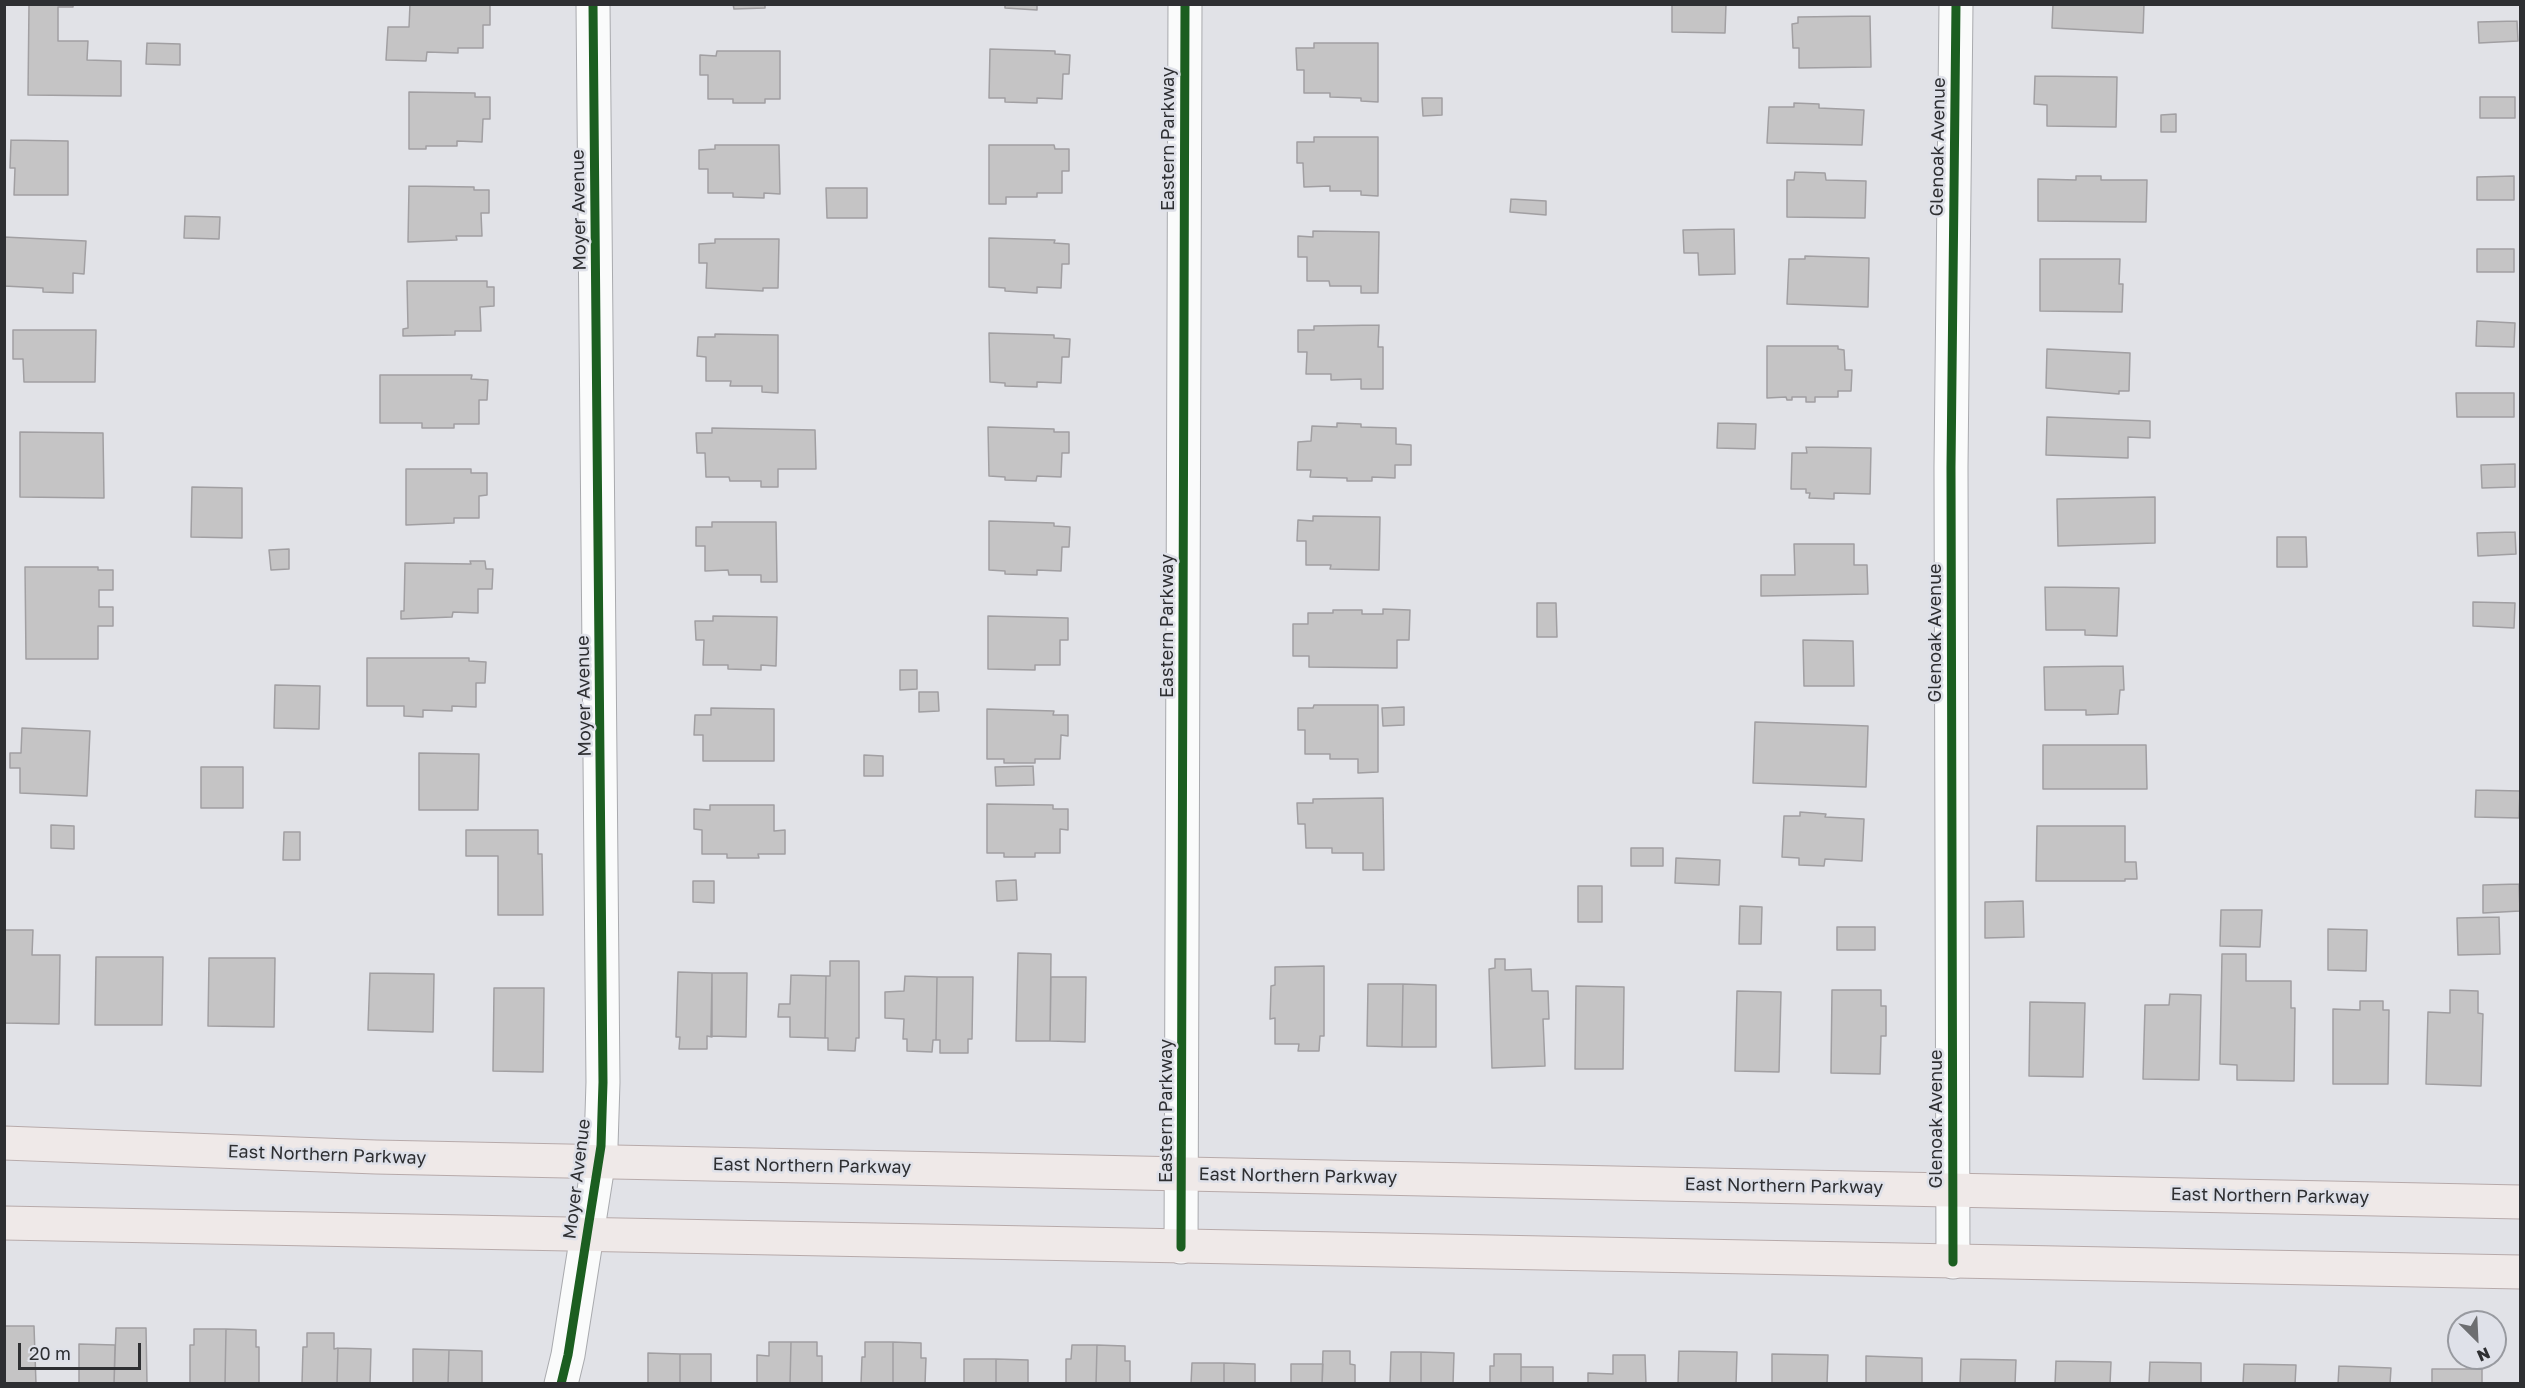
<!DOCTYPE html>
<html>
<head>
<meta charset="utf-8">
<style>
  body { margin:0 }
  #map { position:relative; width:2525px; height:1388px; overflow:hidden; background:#e1e2e7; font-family:"Golos Text",sans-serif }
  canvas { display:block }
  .frame { position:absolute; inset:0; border:6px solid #2e2f32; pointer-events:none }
  .north { position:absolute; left:2447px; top:1310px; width:60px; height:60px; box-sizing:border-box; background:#dfe1e9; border:2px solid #989aa0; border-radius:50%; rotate:156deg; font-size:16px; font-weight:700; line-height:24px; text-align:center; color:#2e2f32 }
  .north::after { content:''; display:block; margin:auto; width:21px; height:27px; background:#6d6e71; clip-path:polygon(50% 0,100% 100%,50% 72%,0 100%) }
  .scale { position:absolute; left:18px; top:1343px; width:123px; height:27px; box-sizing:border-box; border:3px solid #2e2f32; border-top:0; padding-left:8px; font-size:18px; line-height:21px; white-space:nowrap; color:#2e2f32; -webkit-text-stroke:4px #dfe1e9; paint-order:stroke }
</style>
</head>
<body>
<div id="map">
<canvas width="2525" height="1388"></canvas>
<div class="frame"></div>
<div class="north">N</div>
<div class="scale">20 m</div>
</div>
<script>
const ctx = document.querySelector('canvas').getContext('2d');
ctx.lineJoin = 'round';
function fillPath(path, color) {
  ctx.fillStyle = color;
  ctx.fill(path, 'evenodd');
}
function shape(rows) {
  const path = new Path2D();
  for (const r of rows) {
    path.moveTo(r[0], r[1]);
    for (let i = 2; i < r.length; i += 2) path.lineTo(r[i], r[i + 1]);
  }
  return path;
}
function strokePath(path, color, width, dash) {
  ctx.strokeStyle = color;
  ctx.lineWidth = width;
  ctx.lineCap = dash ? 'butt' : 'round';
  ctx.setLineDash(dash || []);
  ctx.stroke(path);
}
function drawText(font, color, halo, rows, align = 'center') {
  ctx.font = font + ' "Golos Text",sans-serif';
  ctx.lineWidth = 5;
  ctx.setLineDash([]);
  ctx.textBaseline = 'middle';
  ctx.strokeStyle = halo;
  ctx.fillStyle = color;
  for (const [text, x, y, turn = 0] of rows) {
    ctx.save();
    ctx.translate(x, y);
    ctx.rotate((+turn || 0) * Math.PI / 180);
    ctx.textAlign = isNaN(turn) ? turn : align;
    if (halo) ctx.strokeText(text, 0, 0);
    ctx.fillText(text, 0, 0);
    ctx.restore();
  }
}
const building = shape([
  [29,4,73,4,73,7,58,7,58,41,88,41,87,60,121,61,121,96,28,95,29,4],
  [410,4,490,4,490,25,483,25,483,48,458,48,458,53,427,52,426,61,386,60,388,27,409,27,410,4],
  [733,4,782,4,782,5,765,5,765,8,734,9,733,4],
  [997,4,1037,4,1037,10,1005,8,1005,5,997,4],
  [1672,4,1726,4,1725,33,1672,32,1672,4],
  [2053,4,2144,4,2143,33,2052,28,2053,4],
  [1870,16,1871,67,1799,68,1799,48,1793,48,1792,24,1798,23,1798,17,1870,16],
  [2517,21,2518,41,2479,43,2478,22,2517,21],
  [147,43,180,44,180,65,146,64,147,43],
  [1314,43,1378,43,1378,102,1361,101,1361,98,1330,97,1330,93,1304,93,1304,70,1297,70,1296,48,1314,48,1314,43],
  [990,49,1055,51,1055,54,1070,55,1069,74,1063,74,1062,99,1037,98,1037,103,1005,102,1005,98,989,98,990,49],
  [717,51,780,51,780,99,765,99,765,103,733,103,733,99,708,99,708,75,700,75,700,55,716,56,717,51],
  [2035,76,2117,77,2116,127,2047,126,2047,105,2034,104,2035,76],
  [409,92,475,93,475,97,490,97,490,119,483,119,482,142,457,141,457,146,426,146,426,149,409,149,409,92],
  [2480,97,2515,97,2515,118,2480,118,2480,97],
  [1422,98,1442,98,1442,115,1423,116,1422,98],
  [1794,103,1819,104,1819,108,1864,110,1862,145,1767,143,1769,107,1794,107,1794,103],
  [2176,114,2176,132,2161,132,2161,115,2176,114],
  [1314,137,1378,137,1378,196,1361,195,1361,191,1330,191,1330,186,1304,187,1303,163,1297,163,1297,142,1314,142,1314,137],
  [11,140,68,141,68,195,14,195,15,168,10,168,11,140],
  [715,145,779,145,780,194,764,193,764,198,733,197,733,193,708,193,708,169,699,169,699,150,715,149,715,145],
  [989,145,1054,145,1055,149,1069,149,1069,171,1062,171,1062,193,1037,193,1037,197,1006,197,1006,204,989,204,989,145],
  [1795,172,1825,173,1826,180,1866,181,1865,218,1787,217,1787,180,1794,180,1795,172],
  [2076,176,2101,176,2101,180,2147,180,2146,222,2038,221,2038,179,2076,180,2076,176],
  [2514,176,2514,200,2477,200,2477,177,2514,176],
  [409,186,474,187,474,190,489,190,489,213,481,213,482,236,456,236,457,240,408,242,409,186],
  [826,188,867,188,867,218,827,218,826,188],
  [1511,199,1546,201,1546,215,1510,212,1511,199],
  [185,216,220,217,219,239,184,238,185,216],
  [1734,229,1735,274,1699,275,1698,253,1684,253,1683,230,1734,229],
  [1313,231,1379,232,1378,293,1361,293,1361,286,1330,286,1329,281,1307,281,1307,257,1298,257,1298,236,1313,237,1313,231],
  [4,237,86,241,84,274,73,273,73,293,43,292,43,288,4,286,4,237],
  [989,238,1055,240,1054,243,1069,244,1069,264,1062,264,1061,288,1037,287,1037,293,1005,291,1005,288,989,287,989,238],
  [715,239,779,239,778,288,763,288,763,291,706,288,707,263,699,263,699,244,715,243,715,239],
  [2477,249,2514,249,2514,272,2477,272,2477,249],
  [1805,256,1869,258,1868,307,1787,304,1789,259,1805,259,1805,256],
  [2040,259,2120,259,2119,284,2123,284,2122,312,2040,311,2040,259],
  [407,281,487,281,487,287,494,287,494,306,480,307,481,331,455,331,455,335,403,336,403,329,408,328,407,281],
  [2477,321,2515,323,2514,347,2476,346,2477,321],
  [1379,325,1378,347,1383,347,1383,389,1361,389,1361,379,1331,380,1331,374,1306,374,1307,352,1298,352,1298,330,1314,330,1314,326,1379,325],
  [13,330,96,330,95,382,24,382,23,359,13,359,13,330],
  [989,333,1054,335,1054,338,1070,339,1069,357,1062,357,1061,383,1037,382,1037,387,1005,386,1005,383,990,382,989,333],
  [715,334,778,335,778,393,762,392,762,386,730,386,731,381,706,381,706,357,697,356,698,337,715,337,715,334],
  [1767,346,1838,346,1838,349,1844,350,1845,370,1852,370,1851,391,1838,391,1838,397,1815,397,1815,402,1806,402,1806,397,1792,397,1792,400,1787,400,1786,397,1767,398,1767,346],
  [2047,349,2130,353,2129,391,2119,391,2119,394,2046,388,2047,349],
  [380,375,472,375,471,379,488,380,487,400,479,400,479,424,454,424,454,428,422,428,422,423,380,423,380,375],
  [2456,393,2514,393,2514,417,2457,417,2456,393],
  [2047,417,2150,421,2150,438,2128,437,2128,458,2046,455,2047,417],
  [1337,423,1361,424,1361,427,1396,428,1396,444,1411,445,1411,465,1395,465,1395,478,1372,477,1372,481,1347,481,1347,478,1310,477,1311,470,1297,470,1298,442,1311,441,1312,426,1337,427,1337,423],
  [1718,423,1756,424,1755,449,1717,448,1718,423],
  [988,427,1054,429,1054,432,1069,432,1069,453,1062,453,1061,477,1037,476,1036,481,1005,480,1005,477,989,476,988,427],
  [712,428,815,430,816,469,778,469,778,487,761,487,761,481,730,481,729,477,706,477,705,453,697,453,696,433,712,433,712,428],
  [20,432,103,433,104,498,20,497,20,432],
  [1806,447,1871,448,1870,494,1834,493,1834,499,1809,498,1810,493,1806,493,1806,489,1791,489,1792,453,1807,453,1806,447],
  [2515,464,2515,487,2482,488,2481,465,2515,464],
  [406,469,471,469,471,473,487,473,487,495,479,496,479,518,454,518,454,523,406,525,406,469],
  [192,487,242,488,242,538,191,537,192,487],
  [2155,497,2155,543,2058,546,2057,499,2155,497],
  [1313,516,1380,517,1379,570,1330,569,1331,565,1306,565,1306,541,1297,541,1298,520,1313,521,1313,516],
  [989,521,1054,523,1054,526,1070,527,1069,547,1062,547,1061,571,1037,570,1037,575,1005,574,1005,571,989,570,989,521],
  [712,522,776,522,777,582,761,582,761,575,729,575,728,570,705,571,705,546,696,546,696,527,712,527,712,522],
  [2515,532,2516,554,2478,556,2477,533,2515,532],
  [2277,537,2306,537,2307,567,2277,567,2277,537],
  [1794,544,1854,544,1854,565,1867,565,1868,594,1761,596,1761,575,1795,575,1794,544],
  [289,549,289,569,271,570,269,550,289,549],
  [470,561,485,561,486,569,493,569,492,589,478,589,478,613,453,612,452,617,401,619,401,611,404,611,405,563,471,564,470,561],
  [25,567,98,567,98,570,113,570,113,590,99,590,99,607,113,607,113,626,98,626,98,659,26,659,25,567],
  [2045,587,2119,588,2117,636,2085,635,2085,630,2046,630,2045,587],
  [2473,602,2515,603,2514,628,2473,626,2473,602],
  [1537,603,1556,603,1557,637,1537,637,1537,603],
  [1383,609,1410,610,1409,640,1397,640,1397,668,1309,667,1309,656,1293,656,1293,624,1308,624,1308,613,1333,613,1333,610,1362,610,1362,614,1383,614,1383,609],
  [713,616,777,617,776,666,761,665,761,670,728,669,728,665,703,665,704,640,696,640,695,621,713,621,713,616],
  [988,616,1068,618,1068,640,1060,640,1060,665,1035,665,1035,670,988,669,988,616],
  [1803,640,1853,641,1854,686,1804,686,1803,640],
  [367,658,469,658,469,661,486,662,485,683,476,683,476,707,452,706,452,711,423,710,423,717,404,716,404,706,367,706,367,658],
  [2123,666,2124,690,2120,690,2118,714,2086,715,2086,710,2045,710,2044,667,2123,666],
  [900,670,917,670,917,689,900,690,900,670],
  [275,685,320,686,319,729,274,728,275,685],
  [919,692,938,692,939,711,919,712,919,692],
  [1314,705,1378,705,1378,772,1358,773,1358,759,1330,759,1330,754,1305,754,1305,730,1298,730,1298,708,1313,708,1314,705],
  [1404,707,1404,725,1383,726,1382,708,1404,707],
  [711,708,774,709,774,761,703,761,703,735,694,735,695,715,711,715,711,708],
  [987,709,1054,711,1053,715,1068,715,1068,736,1061,735,1060,759,1035,759,1035,763,1004,763,1004,759,987,759,987,709],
  [1755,722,1868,726,1866,787,1753,783,1755,722],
  [22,728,90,731,87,796,20,793,20,768,10,768,10,753,21,753,22,728],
  [2043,745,2146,745,2147,789,2043,789,2043,745],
  [419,753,479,754,478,810,419,810,419,753],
  [864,755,883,756,883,776,864,776,864,755],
  [1033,766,1034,785,996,786,995,767,1033,766],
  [201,767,243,767,243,808,201,808,201,767],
  [2476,790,2520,791,2519,818,2475,817,2476,790],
  [1383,798,1384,870,1363,870,1363,853,1332,853,1332,848,1306,848,1305,824,1298,824,1297,803,1313,803,1313,799,1383,798],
  [987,804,1053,805,1053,809,1068,809,1068,830,1060,829,1060,853,1035,853,1035,857,1004,857,1004,853,987,853,987,804],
  [710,805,774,805,774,831,785,830,785,854,758,854,759,858,727,858,727,854,702,854,702,830,694,829,694,809,710,810,710,805],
  [1800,812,1826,814,1825,817,1864,819,1862,861,1825,859,1824,866,1799,865,1799,858,1782,857,1784,816,1800,816,1800,812],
  [51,825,74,826,74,849,51,848,51,825],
  [2037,826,2125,826,2125,862,2136,862,2137,879,2125,879,2125,881,2036,881,2037,826],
  [466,830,538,830,538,854,542,854,543,915,498,915,498,856,466,856,466,830],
  [284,832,300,832,300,860,283,860,284,832],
  [1631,848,1663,848,1663,866,1631,866,1631,848],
  [1676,858,1720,860,1719,885,1675,883,1676,858],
  [1016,880,1017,900,997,901,996,881,1016,880],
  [693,881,714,881,714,903,693,902,693,881],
  [2519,884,2520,911,2483,913,2483,885,2519,884],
  [1578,886,1602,886,1602,922,1578,922,1578,886],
  [2023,901,2024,937,1985,938,1985,902,2023,901],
  [1740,906,1762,907,1761,944,1739,944,1740,906],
  [2221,910,2262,910,2260,947,2220,946,2221,910],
  [2499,917,2500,954,2458,955,2457,918,2499,917],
  [1837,927,1875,927,1875,950,1837,950,1837,927],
  [2328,929,2367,930,2366,971,2328,970,2328,929],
  [4,930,33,930,32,955,60,955,59,1024,4,1023,4,930],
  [1018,953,1051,954,1050,1041,1016,1041,1018,953],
  [2222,954,2246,954,2246,981,2291,981,2291,1008,2295,1008,2294,1081,2237,1080,2237,1065,2220,1064,2222,954],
  [96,957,163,957,162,1025,95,1025,96,957],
  [209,958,275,958,274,1027,208,1026,209,958],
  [1495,959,1505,959,1505,970,1531,969,1532,991,1548,991,1549,1019,1543,1019,1545,1066,1492,1068,1489,969,1495,968,1495,959],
  [830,961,859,961,859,1038,856,1038,855,1051,828,1050,828,1038,825,1038,826,976,830,976,830,961],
  [1324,966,1324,1036,1320,1036,1319,1051,1298,1051,1299,1044,1275,1044,1275,1018,1270,1019,1271,986,1275,985,1275,967,1324,966],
  [678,972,712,973,712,1037,707,1036,707,1049,679,1049,680,1037,676,1037,678,972],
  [370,973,434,974,433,1032,368,1030,370,973],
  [712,973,747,973,746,1037,711,1036,712,973],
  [791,975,826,976,825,1038,790,1037,790,1017,778,1017,779,1004,790,1004,791,975],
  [905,976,937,977,936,1040,933,1040,932,1052,907,1051,907,1039,903,1039,904,1019,885,1018,885,992,904,991,905,976],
  [937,977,973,977,972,1039,968,1039,968,1053,940,1053,940,1040,936,1040,937,977],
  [1051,977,1086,977,1085,1042,1050,1041,1051,977],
  [1368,984,1403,984,1402,1047,1367,1046,1368,984],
  [1403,984,1436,985,1436,1047,1402,1047,1403,984],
  [1576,986,1624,987,1623,1069,1575,1069,1576,986],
  [494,988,544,988,543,1072,493,1071,494,988],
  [1832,990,1881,990,1881,1006,1886,1006,1886,1036,1881,1036,1880,1074,1831,1073,1832,990],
  [2450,990,2478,991,2478,1013,2483,1014,2481,1086,2426,1084,2428,1012,2450,1013,2450,990],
  [1737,991,1781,992,1779,1072,1735,1071,1737,991],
  [2170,994,2201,995,2199,1080,2143,1079,2145,1005,2169,1005,2170,994],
  [2360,1001,2383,1001,2383,1010,2389,1010,2388,1084,2333,1084,2333,1009,2360,1010,2360,1001],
  [2030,1002,2085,1003,2083,1077,2029,1076,2030,1002],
  [4,1326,34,1326,36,1384,4,1384,4,1326],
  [116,1328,146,1328,147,1384,114,1384,116,1328],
  [194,1329,226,1329,225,1384,190,1384,190,1345,194,1345,194,1329],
  [226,1329,256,1330,256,1347,259,1347,259,1384,225,1384,226,1329],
  [307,1333,334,1333,334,1349,338,1348,337,1384,302,1384,303,1347,307,1347,307,1333],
  [769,1342,791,1342,790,1384,757,1384,757,1355,769,1356,769,1342],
  [791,1342,817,1342,817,1356,822,1356,822,1384,790,1384,791,1342],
  [865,1342,893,1342,893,1384,861,1384,862,1357,865,1357,865,1342],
  [893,1342,921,1343,921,1358,926,1358,925,1384,893,1384,893,1342],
  [79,1344,115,1345,114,1384,79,1384,79,1344],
  [1072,1345,1097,1345,1096,1384,1066,1384,1066,1359,1071,1359,1072,1345],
  [1097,1345,1125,1346,1125,1361,1130,1361,1130,1384,1096,1384,1097,1345],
  [338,1348,371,1349,370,1384,337,1384,338,1348],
  [413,1349,449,1350,448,1384,413,1384,413,1349],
  [449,1350,482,1351,482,1384,448,1384,449,1350],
  [1323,1351,1350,1351,1350,1364,1355,1365,1355,1384,1322,1384,1323,1351],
  [1679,1351,1737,1352,1736,1384,1678,1384,1679,1351],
  [1391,1352,1421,1352,1421,1384,1390,1384,1391,1352],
  [1421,1352,1454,1353,1453,1384,1421,1384,1421,1352],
  [648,1353,680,1354,680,1384,648,1384,648,1353],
  [680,1354,711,1354,711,1384,680,1384,680,1354],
  [1494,1354,1521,1354,1521,1384,1490,1384,1490,1366,1494,1366,1494,1354],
  [1772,1354,1828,1355,1827,1384,1772,1384,1772,1354],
  [1613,1355,1645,1355,1646,1384,1588,1384,1588,1373,1613,1374,1613,1355],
  [1866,1356,1922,1358,1922,1384,1866,1384,1866,1356],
  [964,1359,996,1359,996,1384,964,1384,964,1359],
  [996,1359,1028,1360,1028,1384,996,1384,996,1359],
  [1961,1359,2016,1360,2015,1384,1960,1384,1961,1359],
  [2056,1361,2111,1362,2110,1384,2055,1384,2056,1361],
  [2150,1362,2201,1363,2201,1384,2149,1384,2150,1362],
  [1192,1363,1224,1363,1224,1384,1191,1384,1192,1363],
  [1224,1363,1255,1364,1255,1384,1224,1384,1224,1363],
  [1291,1364,1323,1364,1322,1384,1291,1384,1291,1364],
  [2244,1364,2296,1365,2295,1384,2243,1384,2244,1364],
  [2339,1366,2391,1368,2390,1384,2338,1384,2339,1366],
  [1521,1367,1553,1367,1553,1384,1521,1384,1521,1367],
  [2432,1369,2482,1369,2482,1384,2432,1384,2432,1369]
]);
const minor = shape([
  [1181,1247,1185,4],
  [1953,1262,1951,467,1956,4],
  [561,1384,568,1355,601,1146,603,1082,593,4]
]);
const major = shape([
  [4,1143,376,1157,2520,1202],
  [4,1223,2520,1272]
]);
const cycleway = shape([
  [1181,1247,1185,4],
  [1953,1262,1951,467,1956,4],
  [561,1384,568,1355,601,1146,603,1082,593,4]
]);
const streetNames = [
  ["Eastern Parkway",1168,139,-90],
  ["Glenoak Avenue",1938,147,-89],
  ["Moyer Avenue",579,210,-91],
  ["Eastern Parkway",1167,626,-90],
  ["Glenoak Avenue",1935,633,-90],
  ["Moyer Avenue",584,696,-91],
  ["Eastern Parkway",1166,1111,-90],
  ["Glenoak Avenue",1936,1119,-90],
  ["East Northern Parkway",327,1155,2],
  ["East Northern Parkway",812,1166,1],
  ["East Northern Parkway",1298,1176,1],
  ["Moyer Avenue",577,1179,-83],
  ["East Northern Parkway",1784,1186,1],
  ["East Northern Parkway",2270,1196,1]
];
fillPath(building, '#c5c4c5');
strokePath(building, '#a19fa2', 1.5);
strokePath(minor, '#a9aaae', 35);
strokePath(major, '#b7aaaa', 35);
strokePath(minor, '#fafbfb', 33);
strokePath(major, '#efe9e8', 33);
strokePath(cycleway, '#1b5e20', 9);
drawText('18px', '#2e2f32', '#dfe1e9', streetNames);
</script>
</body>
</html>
